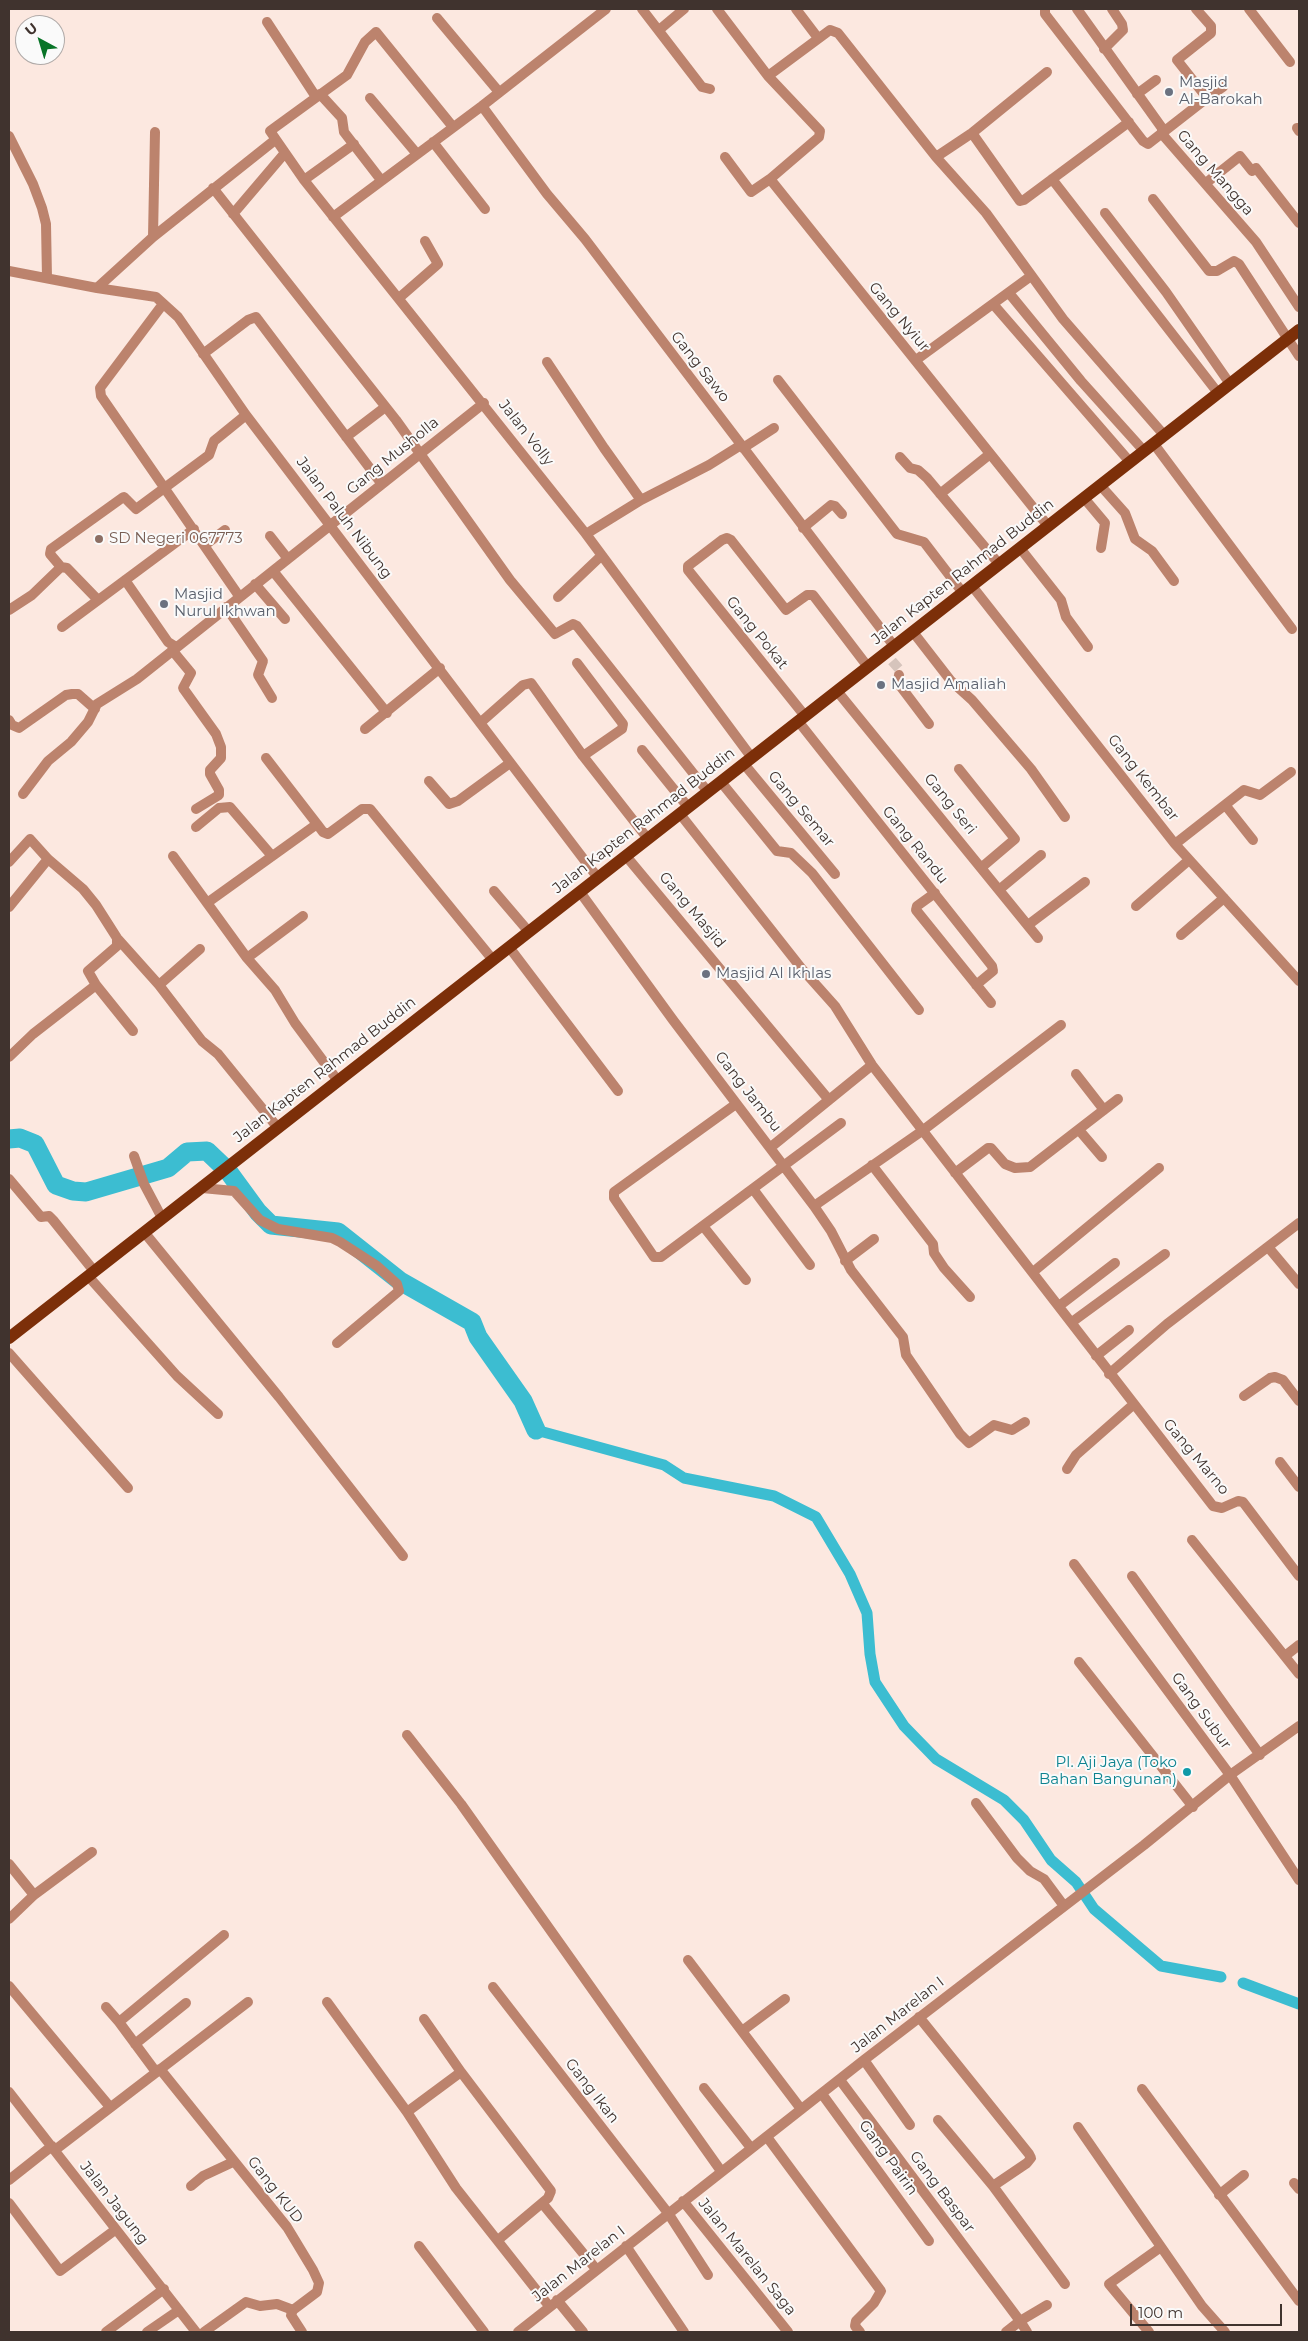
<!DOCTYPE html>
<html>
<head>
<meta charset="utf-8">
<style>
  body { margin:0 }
  #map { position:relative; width:1308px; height:2341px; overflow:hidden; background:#fce8e0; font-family:Montserrat,sans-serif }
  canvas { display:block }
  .frame { position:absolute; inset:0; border:10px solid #40332e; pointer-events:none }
  .north { position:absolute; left:15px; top:15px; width:50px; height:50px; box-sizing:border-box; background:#fafafa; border:1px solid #b0aaa8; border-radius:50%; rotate:321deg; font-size:14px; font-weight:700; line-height:20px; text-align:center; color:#40332e }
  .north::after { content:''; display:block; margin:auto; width:18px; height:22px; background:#087427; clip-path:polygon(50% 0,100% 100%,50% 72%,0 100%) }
  .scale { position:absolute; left:1130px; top:2304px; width:152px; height:22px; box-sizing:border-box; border:2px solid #40332e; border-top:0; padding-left:6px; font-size:15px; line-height:18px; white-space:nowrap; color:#40332e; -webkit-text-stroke:4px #fafafa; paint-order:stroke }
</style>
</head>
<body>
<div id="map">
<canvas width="1308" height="2341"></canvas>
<div class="frame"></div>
<div class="north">U</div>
<div class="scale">100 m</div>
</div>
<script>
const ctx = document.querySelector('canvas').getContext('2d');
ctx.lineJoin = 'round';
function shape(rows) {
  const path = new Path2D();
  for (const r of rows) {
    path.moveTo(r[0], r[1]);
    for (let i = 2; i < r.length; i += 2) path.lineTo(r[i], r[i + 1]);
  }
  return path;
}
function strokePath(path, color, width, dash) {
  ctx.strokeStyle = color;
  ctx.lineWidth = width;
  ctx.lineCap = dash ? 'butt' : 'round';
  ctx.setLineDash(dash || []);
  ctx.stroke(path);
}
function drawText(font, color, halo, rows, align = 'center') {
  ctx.font = font + ' Montserrat,sans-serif';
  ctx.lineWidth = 4;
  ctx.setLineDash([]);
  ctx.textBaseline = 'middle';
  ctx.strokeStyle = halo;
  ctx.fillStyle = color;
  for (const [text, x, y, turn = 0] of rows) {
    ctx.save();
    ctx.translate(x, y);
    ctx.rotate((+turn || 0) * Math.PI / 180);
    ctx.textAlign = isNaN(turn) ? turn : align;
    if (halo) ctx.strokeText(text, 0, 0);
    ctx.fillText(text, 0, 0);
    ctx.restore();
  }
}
const canal = shape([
  [536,1430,664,1465,684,1478,774,1496,816,1517,850,1574,867,1613,870,1654,875,1682,904,1726,936,1759,1004,1800,1024,1820,1051,1860,1076,1882,1094,1909,1161,1966,1221,1977],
  [1243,1983,1299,2004]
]);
const river = shape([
  [9,1139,20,1138,35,1144,56,1185,73,1191,86,1192,168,1168,187,1152,207,1151,228,1171,258,1212,271,1225,338,1232,400,1281,472,1322,478,1337,523,1401,536,1430]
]);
const minorTunnel = shape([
  [892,661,900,670,899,675]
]);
const minor = shape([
  [642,9,702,87,710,89],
  [717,9,768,76,820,131,819,137,770,179],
  [796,9,818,38],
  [1045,9,1045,14,1143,141,1148,144,1207,98,1177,60,1211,33,1211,26,1196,9],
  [1077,9,1162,128,1162,134,1256,242,1299,307],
  [1249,9,1290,62],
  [437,18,499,92],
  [267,22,316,97],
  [659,30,684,9],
  [1104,49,1123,30,1122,24,1112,9],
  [768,76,830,30,838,33,936,157,986,213,1063,319,1164,435],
  [320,94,342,118,344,132,381,180],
  [1137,94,1156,80],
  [370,98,417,154],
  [1207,98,1223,87],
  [482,106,547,194,585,239,894,646],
  [453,127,376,32,365,42,347,75,270,131,304,180,586,534,752,758],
  [1297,128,1299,131],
  [972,133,1020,201,1024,200,1129,122],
  [9,136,33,184,42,208,46,224,47,278],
  [433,142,485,209],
  [725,157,751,192,770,179,1048,526],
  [936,157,972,133,1047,72],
  [1052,179,1218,393],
  [304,180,354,144],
  [1206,183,1240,156,1252,171,1256,168,1299,223],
  [213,188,396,420,510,580,555,634,573,624,577,626,708,792],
  [1153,199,1209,271,1217,271,1234,261,1239,264,1299,356],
  [1105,213,1166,292,1230,384],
  [233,214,284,154],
  [333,217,482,106,606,9],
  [153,237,155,132],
  [9,271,97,288,156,297,178,317,246,415,598,878],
  [97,288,153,237,275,140],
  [1009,293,1081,381,1144,451],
  [399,298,438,264,425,241],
  [163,304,100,388,101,396,239,596],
  [993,304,1130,462],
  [203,354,248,320,256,317,381,483],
  [916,360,1031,276],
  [547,362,604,448,641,500],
  [778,380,897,534,924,542,963,593],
  [346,437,384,408],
  [1154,444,1292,629],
  [743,448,774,428],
  [900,457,910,468,918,470,927,478,999,564],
  [1100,485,1125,513,1135,539,1152,551,1174,581],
  [940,494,990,454],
  [1084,498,1105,523,1101,548],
  [803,528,831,505,835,506,842,514],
  [586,534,641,500,709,465,741,445],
  [270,536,288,559],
  [205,545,225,530],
  [1020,548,1061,600,1066,617,1088,647],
  [61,567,67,568,98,600],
  [273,571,387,713],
  [125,580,168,642,176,647],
  [255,584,285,619],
  [972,586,1175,844,1299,981],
  [558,597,601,556],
  [226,607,263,661,258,675,272,698],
  [9,610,32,595,61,567,50,554,51,549,122,498,124,497,136,509,209,455,214,441,246,415],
  [62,627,194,529],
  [913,632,951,681,972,700,1031,769,1065,817],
  [172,650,191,673,183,688,216,734,221,747,221,758,210,770,210,774,219,790,219,795,196,809],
  [577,663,623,724,622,729,583,756],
  [899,675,898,683,929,724],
  [837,691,1038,938],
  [805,716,688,570,688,566,722,540,727,538,731,540,786,610,807,595,813,595,868,667],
  [9,720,12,725,19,728,66,695,72,694,78,694,95,709],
  [798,721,992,966,993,971,976,985],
  [480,723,523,685,531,683,583,756,648,839],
  [365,729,440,668],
  [642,750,688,807],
  [744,764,835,874],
  [959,769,1015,839,982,867],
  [429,781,449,804,458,801,510,763],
  [721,782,777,851,791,853,812,873,919,1010],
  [23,794,48,761,71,742,88,722,97,704,137,679,484,403],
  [1226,806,1253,840],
  [680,814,802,969,835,1006,872,1065,1213,1506,1222,1508,1238,1501,1243,1502,1299,1576],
  [317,824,323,832,328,834,362,809,370,809,493,960],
  [196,827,219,808,230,807,272,856],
  [1175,844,1244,790,1260,795,1291,772],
  [173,856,247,958,275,990,295,1023,338,1081],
  [626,856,829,1100],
  [9,862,30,839,48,859,83,889,96,905,117,938,159,985,202,1041,218,1054,278,1128],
  [1000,889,1041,855],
  [494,891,529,932],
  [580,892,673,1020,814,1206,831,1231,851,1270,903,1337,906,1355,960,1434,969,1443,994,1425,1012,1430,1025,1422],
  [935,893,917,906,916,910,991,1003],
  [207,903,317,824,266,758],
  [1136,906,1189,860],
  [9,907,48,859],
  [1028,925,1085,882],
  [1181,935,1224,898],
  [509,947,618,1091],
  [247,958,303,916],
  [96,985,133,1031],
  [159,985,200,949],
  [9,1057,33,1034,96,985,88,971,117,946,117,938],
  [1076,1074,1104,1110],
  [736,1104,614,1192,614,1198,654,1257,661,1257,841,1123],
  [1079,1130,1102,1157],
  [771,1147,872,1065],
  [134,1156,144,1184,162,1218],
  [872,1165,933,1244,934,1253,944,1268,970,1297],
  [955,1173,988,1148,991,1148,1005,1164,1015,1168,1030,1167,1118,1099],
  [9,1179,41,1217,49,1216,53,1220,94,1271],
  [202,1188,234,1191,260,1220,278,1229,332,1238,340,1242,377,1266,397,1284,399,1291,337,1343],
  [753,1189,810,1265],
  [814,1206,922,1131,1061,1025],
  [703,1226,746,1280],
  [144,1232,279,1397,403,1556],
  [1268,1247,1299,1284],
  [845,1261,874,1239],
  [1033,1272,1159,1168],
  [88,1276,177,1376,218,1414],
  [1059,1306,1115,1263],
  [1072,1322,1165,1254],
  [9,1353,128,1488],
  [1096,1356,1129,1330],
  [1109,1374,1167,1324,1299,1223],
  [1244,1396,1270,1378,1275,1377,1283,1380,1299,1401],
  [1280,1462,1299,1487],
  [1067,1469,1076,1455,1134,1404],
  [1192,1540,1299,1674],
  [1074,1564,1230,1775,1299,1880],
  [1132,1576,1260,1755],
  [1285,1656,1299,1645],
  [1079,1662,1193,1807],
  [407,1735,461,1804,721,2171],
  [976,1803,1017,1858,1030,1871,1044,1879,1064,1906],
  [9,1864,34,1895],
  [9,1919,34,1895,92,1852],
  [688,1960,801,2109],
  [9,1986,110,2107],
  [493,1987,668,2213,708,2275],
  [327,2002,407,2112,456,2188,549,2306],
  [106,2007,119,2022],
  [919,2017,1029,2154,1031,2158,1027,2163,993,2186,1065,2284],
  [424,2019,461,2072],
  [742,2031,785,1999],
  [135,2044,186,2003],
  [864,2060,910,2125],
  [160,2069,287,2227,313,2270,319,2283,317,2292,293,2310,291,2315,302,2332],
  [156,2072,119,2022,224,1935],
  [840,2080,1020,2321,1006,2332],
  [704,2088,751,2148],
  [1142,2089,1299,2301],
  [9,2092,196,2332],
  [822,2094,929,2241],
  [407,2112,461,2072,551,2191,548,2198,498,2240],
  [938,2120,993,2186],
  [1078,2127,1202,2306,1225,2332],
  [767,2137,881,2291,874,2303,856,2321,855,2326,860,2332],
  [55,2150,248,2002],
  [9,2180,52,2146],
  [1294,2183,1299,2189],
  [191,2186,203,2176,233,2162],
  [1219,2195,1244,2175],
  [683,2201,788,2332],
  [9,2203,60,2271,115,2230],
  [542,2203,596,2269],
  [419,2246,484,2332],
  [626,2246,684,2332],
  [557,2300,583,2332],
  [106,2332,164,2289],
  [147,2332,179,2310],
  [204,2332,246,2302,260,2306,277,2304,293,2310],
  [518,2332,864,2060,1144,1845,1230,1775,1299,1726],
  [1027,2332,1020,2321,1047,2305],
  [1149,2332,1109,2284,1161,2247]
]);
const primary = shape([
  [9,1338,1299,330]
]);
const markers = [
  [1169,92,5,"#6b7280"],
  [99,539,5,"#8d6e63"],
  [164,604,5,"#6b7280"],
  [881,685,5,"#6b7280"],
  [706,974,5,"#6b7280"],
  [1187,1772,5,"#0f9aa8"]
];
const worshipNames = [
  ["Masjid",1179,83],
  ["Al-Barokah",1179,100],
  ["Masjid",174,595],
  ["Nurul Ikhwan",174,612],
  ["Masjid Amaliah",891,685],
  ["Masjid Al Ikhlas",716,974]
];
const streetNames = [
  ["Gang Mangga",1215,173,49],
  ["Gang Nyiur",899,317,50],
  ["Gang Sawo",700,367,52],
  ["Jalan Volly",526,433,52],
  ["Gang Musholla",393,456,-39],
  ["Jalan Paluh Nibung",344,518,53],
  ["Jalan Kapten Rahmad Buddin",963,572,-38],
  ["Gang Pokat",757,633,51],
  ["Gang Kembar",1143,778,52],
  ["Gang Seri",950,804,51],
  ["Gang Semar",801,809,50],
  ["Jalan Kapten Rahmad Buddin",644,821,-38],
  ["Gang Randu",915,845,51],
  ["Gang Masjid",692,910,50],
  ["Jalan Kapten Rahmad Buddin",325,1070,-38],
  ["Gang Jambu",748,1092,52],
  ["Gang Marno",1196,1457,50],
  ["Gang Subur",1201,1711,54],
  ["Jalan Marelan I",898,2015,-38],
  ["Gang Ikan",592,2091,52],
  ["Gang Pairin",888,2158,54],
  ["Gang KUD",275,2190,52],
  ["Gang Baspar",942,2192,53],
  ["Jalan Jagung",114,2203,52],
  ["Jalan Marelan Saga",747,2257,51],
  ["Jalan Marelan I",579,2264,-38]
];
const educationNames = [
  ["SD Negeri 067773",109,539]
];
const cultureNames = [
  ["Pl. Aji Jaya (Toko",1177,1763],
  ["Bahan Bangunan)",1177,1780]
];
strokePath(canal, '#3cbdd1', 11);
strokePath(river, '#3cbdd1', 19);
strokePath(minorTunnel, '#d6c4bc', 10, [10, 5]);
strokePath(minor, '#bc836d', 10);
strokePath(primary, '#7c2f09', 12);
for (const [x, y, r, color] of markers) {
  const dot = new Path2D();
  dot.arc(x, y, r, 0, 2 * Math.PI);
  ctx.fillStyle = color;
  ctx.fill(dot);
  strokePath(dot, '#fafafa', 2);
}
drawText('15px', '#5b616d', '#fafafa', worshipNames, 'left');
drawText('15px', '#40332e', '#fafafa', streetNames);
drawText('15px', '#785e54', '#fafafa', educationNames, 'left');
drawText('15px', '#0d838f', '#fafafa', cultureNames, 'right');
</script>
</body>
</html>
